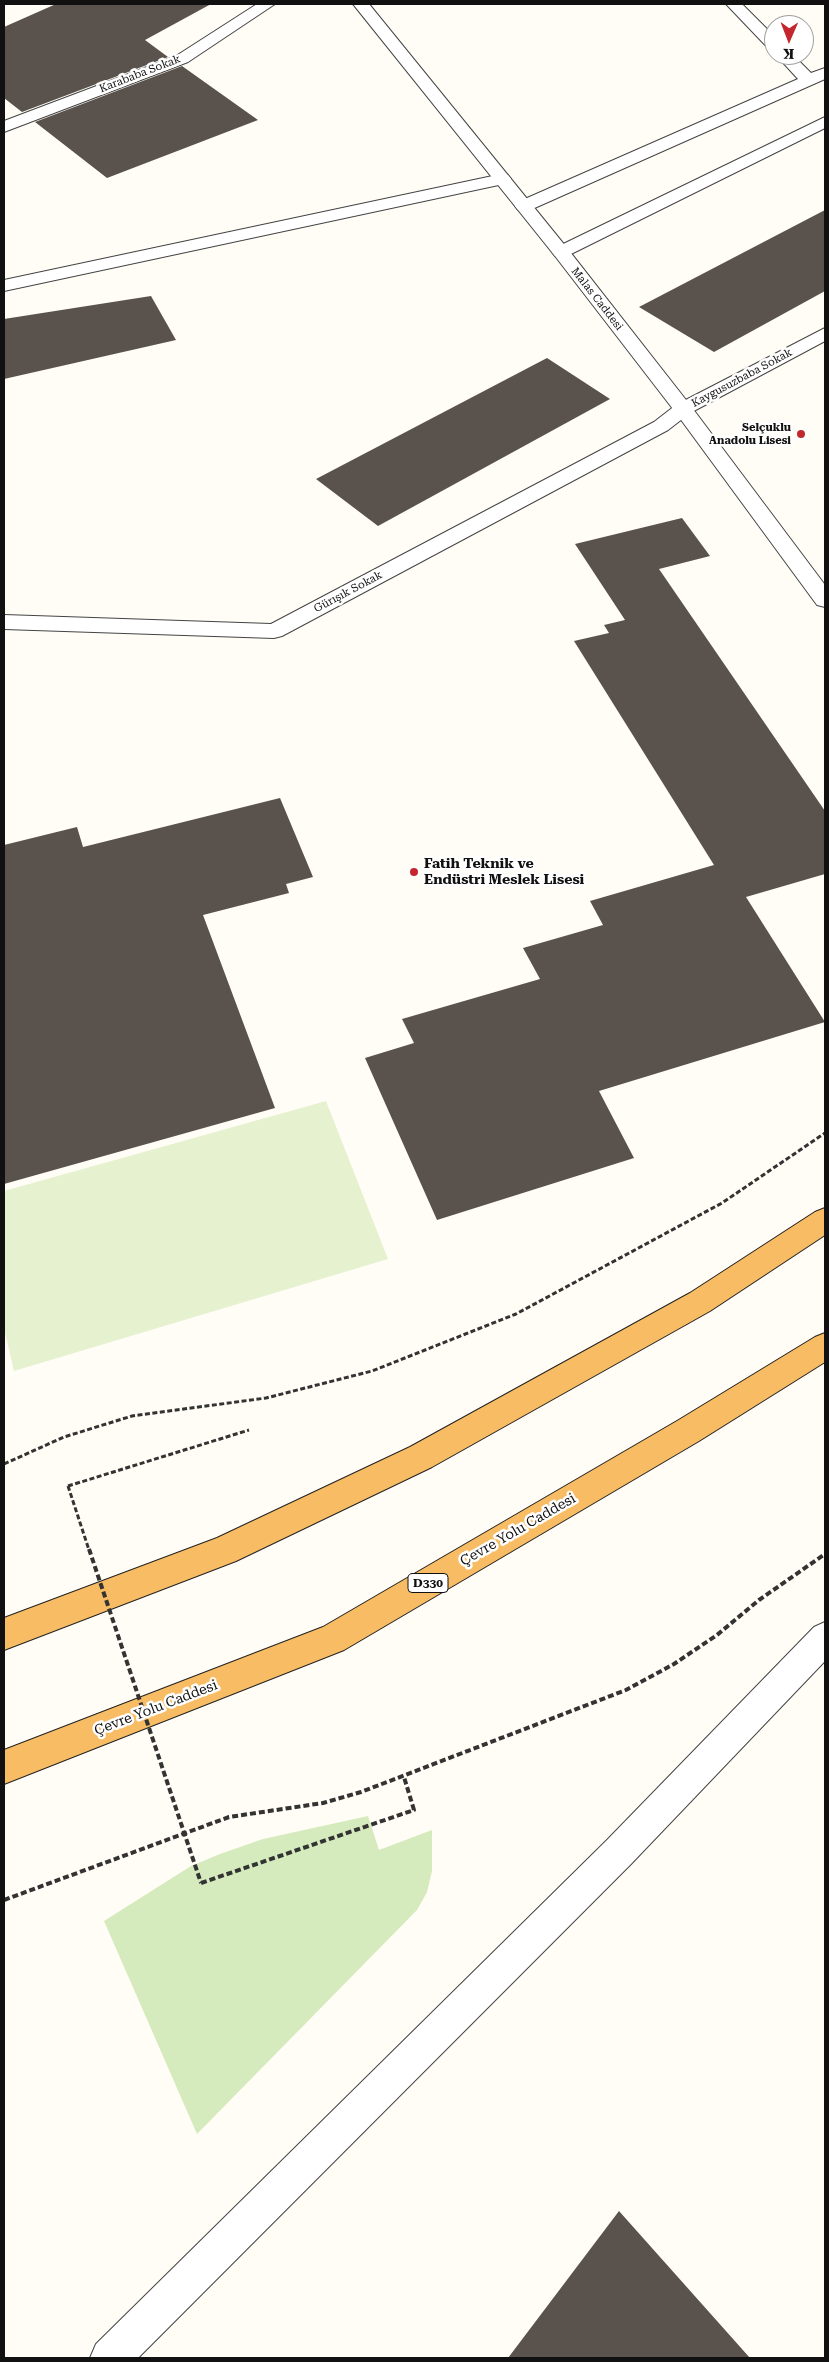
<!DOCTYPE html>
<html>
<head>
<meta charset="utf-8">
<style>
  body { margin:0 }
  #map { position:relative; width:829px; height:2362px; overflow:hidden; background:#fffdf5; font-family:"Roboto Serif",serif }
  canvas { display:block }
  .frame { position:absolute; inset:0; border:5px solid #111; pointer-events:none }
  .north { position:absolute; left:764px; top:15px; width:50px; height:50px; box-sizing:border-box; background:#fff; border:1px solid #a0a0a0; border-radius:50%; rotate:181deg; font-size:14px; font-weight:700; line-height:20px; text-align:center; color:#111 }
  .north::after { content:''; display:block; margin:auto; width:18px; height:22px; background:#c4262e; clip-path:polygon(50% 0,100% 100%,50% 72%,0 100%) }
</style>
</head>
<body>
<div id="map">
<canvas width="829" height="2362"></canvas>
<div class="frame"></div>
<div class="north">K</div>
</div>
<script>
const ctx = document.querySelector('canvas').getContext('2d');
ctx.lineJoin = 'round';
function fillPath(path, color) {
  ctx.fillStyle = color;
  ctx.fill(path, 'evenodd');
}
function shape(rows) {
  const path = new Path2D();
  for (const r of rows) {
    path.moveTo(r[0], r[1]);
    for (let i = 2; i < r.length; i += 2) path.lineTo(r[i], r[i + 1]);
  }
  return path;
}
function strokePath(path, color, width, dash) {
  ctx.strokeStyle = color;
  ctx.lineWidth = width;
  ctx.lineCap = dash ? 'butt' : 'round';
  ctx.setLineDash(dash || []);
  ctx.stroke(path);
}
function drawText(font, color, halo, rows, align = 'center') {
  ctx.font = font + ' "Roboto Serif",serif';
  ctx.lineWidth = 5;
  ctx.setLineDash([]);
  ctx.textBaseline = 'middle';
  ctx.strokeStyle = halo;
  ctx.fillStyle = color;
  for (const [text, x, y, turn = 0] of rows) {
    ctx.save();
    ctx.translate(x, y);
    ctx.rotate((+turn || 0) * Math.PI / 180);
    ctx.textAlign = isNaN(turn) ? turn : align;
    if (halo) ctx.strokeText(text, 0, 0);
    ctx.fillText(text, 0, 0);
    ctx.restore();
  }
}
const green = shape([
  [368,1816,379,1850,432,1830,432,1871,427,1892,417,1910,197,2134,104,1921,191,1866,220,1854,263,1839]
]);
const pitch = shape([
  [326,1101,388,1259,14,1371,4,1328,4,1191]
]);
const building = shape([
  [56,4,211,4,145,40,168,57,22,112,4,98,4,27],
  [182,66,258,120,107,178,35,122],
  [825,210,825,291,714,352,639,307],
  [151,296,176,340,4,379,4,319],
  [547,358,610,399,378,526,316,479],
  [682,518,710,556,659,569,825,811,825,874,746,897,825,1022,599,1091,634,1158,437,1220,365,1058,414,1043,402,1019,540,979,523,948,603,925,590,901,714,865,574,641,609,633,604,625,625,620,575,544],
  [280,798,313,877,286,884,289,893,203,915,275,1108,4,1184,4,845,77,827,83,847],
  [619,2211,750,2358,508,2358]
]);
const pathFar1 = shape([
  [4,1464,64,1437,132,1416,266,1398,372,1371,516,1314,722,1203,825,1133],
  [68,1486,249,1430]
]);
const path = shape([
  [201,1883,414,1810,404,1777],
  [4,1900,229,1817,323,1803,361,1792,626,1690,674,1664,717,1635,759,1600,825,1554]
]);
const minor = shape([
  [257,4,275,4,188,62,4,132,4,121,176,56,257,4],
  [726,4,742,4,774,36,774,50,768,48,726,4],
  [776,55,793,55,811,73,825,68,825,79,530,210,524,211,518,210,515,206,518,202,798,79,776,55],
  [825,117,825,128,567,256,555,256,552,252,555,248,825,117],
  [502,174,508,175,511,179,508,183,4,291,4,280,502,174],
  [825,328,825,341,690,413,668,430,282,636,274,638,4,629,4,615,271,624,654,422,676,405,825,328],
  [825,1622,825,1661,631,1864,138,2358,90,2358,96,2344,607,1840,814,1627,825,1622]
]);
const tertiary = shape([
  [353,4,369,4,567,248,690,405,825,585,825,607,817,605,676,413,555,256,353,4]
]);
const trunk = shape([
  [825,1208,825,1235,710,1311,432,1467,236,1561,4,1650,4,1618,217,1538,410,1447,690,1293,815,1212,825,1208],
  [825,1333,825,1362,699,1441,344,1650,4,1784,4,1750,323,1627,677,1421,815,1337,825,1333]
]);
const pathBridgeFar1 = shape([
  [68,1486,89,1550]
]);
const pathBridge = shape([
  [89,1549,201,1883]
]);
const markers = [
  [801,434,5,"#c4262e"],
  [414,872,5,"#c4262e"]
];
const farStreetnames = [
  ["Karababa Sokak",140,74,-21],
  ["Malas Caddesi",597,299,52],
  ["Kaygusuzbaba Sokak",742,378,-28],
  ["Gürışık Sokak",348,592,-28]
];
const farPoinames = [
  ["Selçuklu",791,428],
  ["Anadolu Lisesi",791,441]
];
const shields = [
  [428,1583,40]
];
const shieldNames = [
  ["D330",428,1583]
];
const poiNames = [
  ["Fatih Teknik ve",424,864],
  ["Endüstri Meslek Lisesi",424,880]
];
const streetNames = [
  ["Çevre Yolu Caddesi",518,1530,-30],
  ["Çevre Yolu Caddesi",156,1708,-21]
];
fillPath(green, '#d5ebbd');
fillPath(pitch, '#e6f2cf');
fillPath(building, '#5a524d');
strokePath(minor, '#444', 2);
strokePath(tertiary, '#444', 2);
strokePath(trunk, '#222', 2);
strokePath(pathFar1, '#333', 3, [5, 2.5]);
strokePath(path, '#333', 4, [6, 3]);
fillPath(minor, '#fff');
fillPath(tertiary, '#fff');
fillPath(trunk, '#f7bc64');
strokePath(pathBridgeFar1, '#333', 3, [5, 2.5]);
strokePath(pathBridge, '#333', 4, [6, 3]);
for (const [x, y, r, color] of markers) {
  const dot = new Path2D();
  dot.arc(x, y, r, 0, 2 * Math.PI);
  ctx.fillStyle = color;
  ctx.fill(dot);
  strokePath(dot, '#fff', 2);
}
drawText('11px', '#111', '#fff', farStreetnames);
drawText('bold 11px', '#111', '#fff', farPoinames, 'right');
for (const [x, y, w] of shields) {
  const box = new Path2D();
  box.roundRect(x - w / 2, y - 9.5, w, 19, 4);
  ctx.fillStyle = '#fff';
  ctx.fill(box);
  strokePath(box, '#111', 1);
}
drawText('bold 12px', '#111', null, shieldNames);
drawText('bold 14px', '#111', '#fff', poiNames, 'left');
drawText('14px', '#111', '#fff', streetNames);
</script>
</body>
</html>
